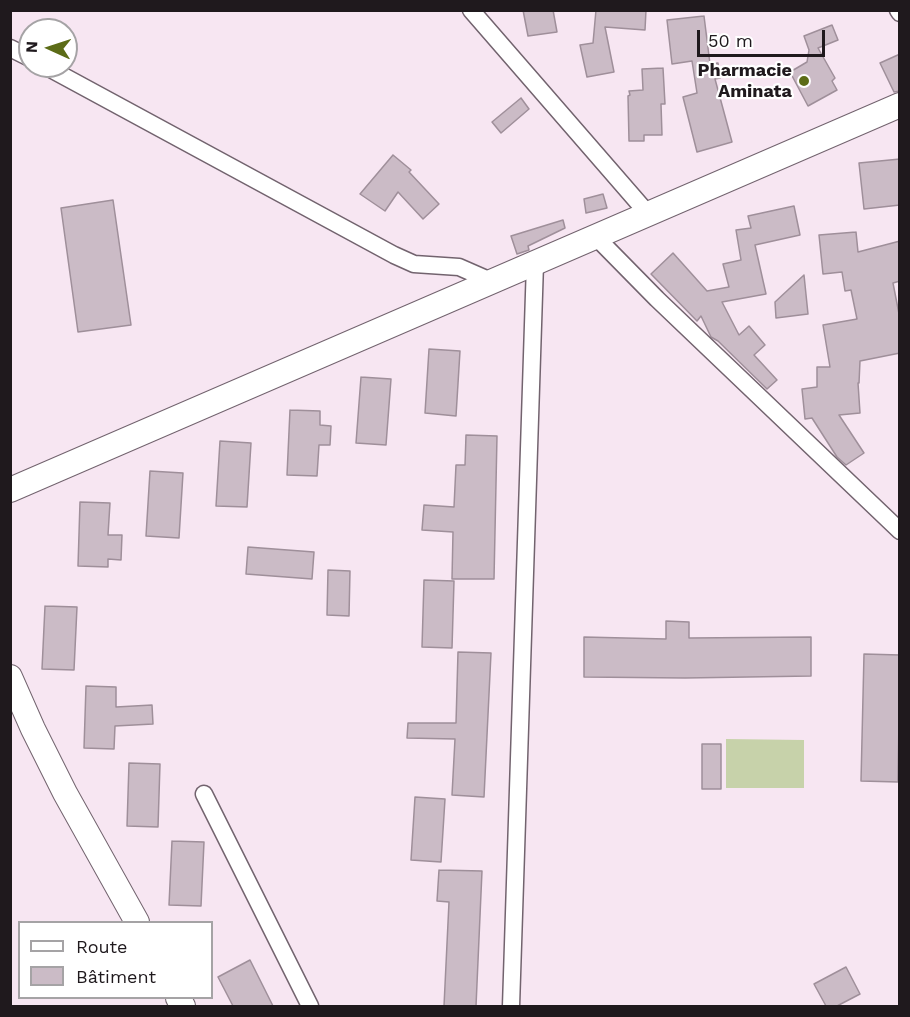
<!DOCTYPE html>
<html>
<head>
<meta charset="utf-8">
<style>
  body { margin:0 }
  #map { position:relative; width:910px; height:1017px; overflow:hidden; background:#f7e6f2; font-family:"Work Sans",sans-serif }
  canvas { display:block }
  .frame { position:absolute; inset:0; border:12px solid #1f191d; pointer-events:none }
  .legend { position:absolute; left:18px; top:921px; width:195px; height:78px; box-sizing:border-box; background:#fff; border:2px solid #a5a3a5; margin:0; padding:8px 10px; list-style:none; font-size:18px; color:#1f191d }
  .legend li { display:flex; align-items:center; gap:12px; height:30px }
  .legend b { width:30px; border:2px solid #a5a3a5 }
  .north { position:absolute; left:18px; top:18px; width:60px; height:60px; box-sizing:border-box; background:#fff; border:2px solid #a5a3a5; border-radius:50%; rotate:273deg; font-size:16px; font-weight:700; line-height:24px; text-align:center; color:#1f191d }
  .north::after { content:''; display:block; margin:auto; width:21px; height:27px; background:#5c6c17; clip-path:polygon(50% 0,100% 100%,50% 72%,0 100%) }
  .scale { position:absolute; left:697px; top:30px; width:128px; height:27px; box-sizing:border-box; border:3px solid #1f191d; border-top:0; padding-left:8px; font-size:18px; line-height:21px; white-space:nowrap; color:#1f191d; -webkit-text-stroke:4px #fff; paint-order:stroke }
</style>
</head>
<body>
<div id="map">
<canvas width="910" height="1017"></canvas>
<div class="frame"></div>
<ul class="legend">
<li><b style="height:8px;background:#fff"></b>Route</li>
<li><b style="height:16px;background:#cbbbc6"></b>Bâtiment</li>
</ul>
<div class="north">N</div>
<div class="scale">50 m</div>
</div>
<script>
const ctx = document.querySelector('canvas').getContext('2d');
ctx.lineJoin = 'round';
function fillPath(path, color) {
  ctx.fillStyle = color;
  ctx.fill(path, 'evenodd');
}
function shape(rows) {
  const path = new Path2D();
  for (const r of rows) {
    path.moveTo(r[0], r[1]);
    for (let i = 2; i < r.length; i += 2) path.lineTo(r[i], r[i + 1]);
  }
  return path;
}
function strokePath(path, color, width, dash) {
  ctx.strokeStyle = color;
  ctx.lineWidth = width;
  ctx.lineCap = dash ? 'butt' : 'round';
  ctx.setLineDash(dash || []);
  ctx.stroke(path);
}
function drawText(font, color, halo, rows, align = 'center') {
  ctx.font = font + ' "Work Sans",sans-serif';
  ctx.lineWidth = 4.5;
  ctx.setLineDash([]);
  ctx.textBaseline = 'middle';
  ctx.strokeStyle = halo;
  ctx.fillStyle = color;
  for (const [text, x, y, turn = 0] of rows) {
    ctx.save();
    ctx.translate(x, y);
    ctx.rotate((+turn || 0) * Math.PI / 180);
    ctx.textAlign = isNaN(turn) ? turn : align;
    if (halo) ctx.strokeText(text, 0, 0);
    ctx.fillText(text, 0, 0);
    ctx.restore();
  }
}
const green = shape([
  [726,739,804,740,804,788,726,788]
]);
const building = shape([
  [523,10,553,10,557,32,528,36,523,10],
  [596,10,646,10,645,30,605,27,614,72,587,77,580,45,593,43,596,10],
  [704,16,710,64,718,63,720,78,715,79,732,142,697,152,683,97,697,93,692,61,672,64,667,20,704,16],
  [832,25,838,40,818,48,835,78,832,81,837,90,808,106,790,72,807,62,809,50,804,36,832,25],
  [900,54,900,91,894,92,880,63,900,54],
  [663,68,665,104,661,104,662,135,644,135,644,141,629,141,628,96,630,95,629,91,643,90,642,69,663,68],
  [521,98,529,109,501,133,492,122,521,98],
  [393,155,411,170,409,172,439,204,423,219,398,192,385,211,360,194,393,155],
  [900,159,900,205,864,209,859,163,900,159],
  [603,194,607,208,586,213,584,199,603,194],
  [113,200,131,325,78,332,61,208,113,200],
  [794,206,800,235,755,245,766,294,722,302,739,335,749,326,765,345,754,355,777,380,767,389,718,341,711,337,701,316,697,321,651,274,673,253,707,291,729,287,723,264,741,260,736,230,751,228,748,216,794,206],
  [563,220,565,228,528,246,529,250,517,254,511,236,563,220],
  [856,232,858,252,900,241,900,281,893,283,900,319,900,353,860,361,859,383,858,383,860,413,839,415,864,453,846,465,837,457,812,418,805,419,802,389,817,387,817,367,830,367,823,325,857,319,851,290,845,291,842,272,823,274,819,235,856,232],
  [804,275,808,314,776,318,775,302,804,275],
  [429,349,460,351,456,416,425,413,429,349],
  [361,377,391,379,386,445,356,443,361,377],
  [290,410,320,411,320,425,331,426,330,445,319,445,317,476,287,475,290,410],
  [466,435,497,436,494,579,452,579,453,532,422,530,424,505,454,507,456,465,465,465,466,435],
  [220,441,251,443,247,507,216,506,220,441],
  [150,471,183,473,179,538,146,536,150,471],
  [80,502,110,503,108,535,122,535,121,560,108,559,108,567,78,566,80,502],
  [248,547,314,552,312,579,246,574,248,547],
  [328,570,350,571,349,616,327,615,328,570],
  [424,580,454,581,452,648,422,647,424,580],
  [45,606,77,607,74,670,42,669,45,606],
  [666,621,689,622,689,638,811,637,811,676,685,678,584,677,584,637,666,639,666,621],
  [458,652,491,653,484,797,452,795,455,739,407,738,408,723,456,723,458,652],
  [864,654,900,655,898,782,861,781,864,654],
  [86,686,116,687,116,707,152,705,153,724,115,726,114,749,84,748,86,686],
  [702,744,721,744,721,789,702,789,702,744],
  [129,763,160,764,158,827,127,826,129,763],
  [415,797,445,799,441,862,411,860,415,797],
  [172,841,204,842,201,906,169,905,172,841],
  [439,870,482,871,476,1006,444,1006,449,902,437,901,439,870],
  [250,960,273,1006,233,1006,218,977,250,960],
  [846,967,860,994,837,1006,826,1006,814,984,846,967]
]);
const street = shape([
  [471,10,649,215],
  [898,10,900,13],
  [10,48,30,58],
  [45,66,394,255,414,264,459,267,491,281],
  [596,237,657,299,900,531],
  [204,794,310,1006],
  [511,1006,535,263]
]);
const secondary = shape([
  [10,490,900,105],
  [10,677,33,729,65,793,137,922],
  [178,998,183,1006]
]);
const markers = [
  [804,81,6,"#5c6c17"]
];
const poiNames = [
  ["Pharmacie",792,71],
  ["Aminata",792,92]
];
fillPath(green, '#c7d2aa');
fillPath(building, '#cbbbc6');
strokePath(building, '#9f8f9a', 1.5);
strokePath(street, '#72636e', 19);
strokePath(secondary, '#72636e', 26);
strokePath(street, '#fff', 16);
strokePath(secondary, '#fff', 24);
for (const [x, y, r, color] of markers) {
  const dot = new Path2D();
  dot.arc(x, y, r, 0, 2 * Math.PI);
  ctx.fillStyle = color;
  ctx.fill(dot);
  strokePath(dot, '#fff', 2);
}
drawText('bold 18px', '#1f191d', '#fff', poiNames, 'right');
</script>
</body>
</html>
